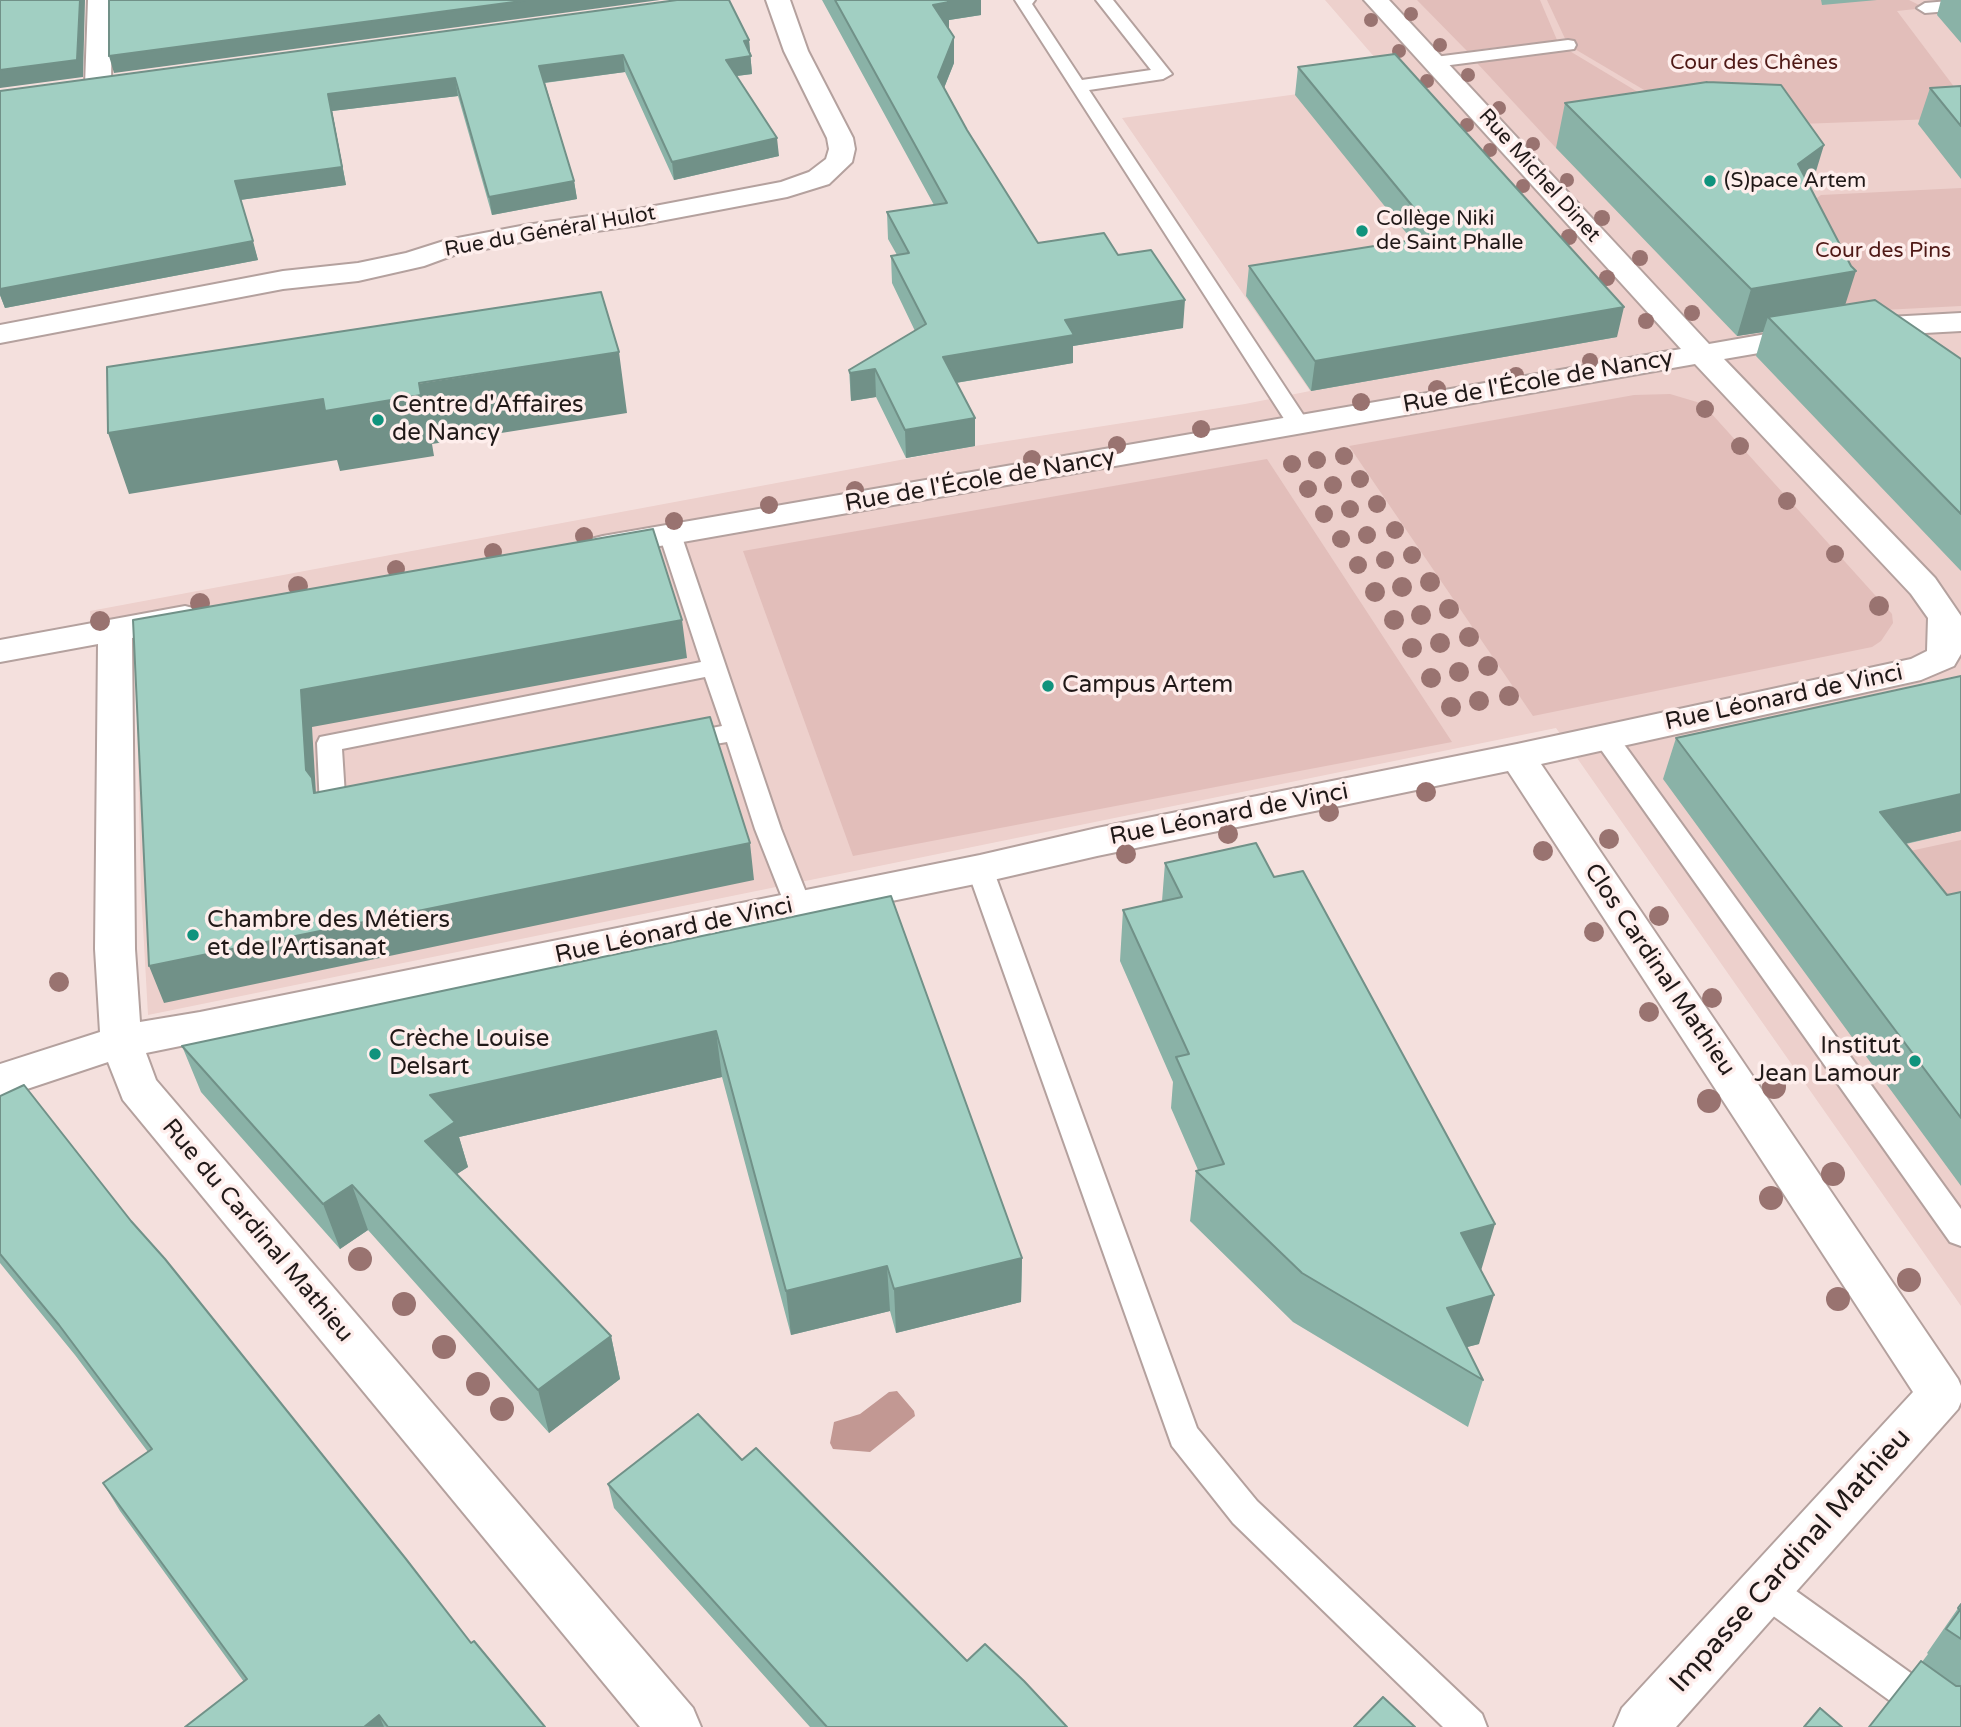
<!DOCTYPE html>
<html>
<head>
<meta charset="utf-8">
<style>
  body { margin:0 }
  canvas { display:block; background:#f4e0dd }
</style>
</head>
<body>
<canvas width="1961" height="1727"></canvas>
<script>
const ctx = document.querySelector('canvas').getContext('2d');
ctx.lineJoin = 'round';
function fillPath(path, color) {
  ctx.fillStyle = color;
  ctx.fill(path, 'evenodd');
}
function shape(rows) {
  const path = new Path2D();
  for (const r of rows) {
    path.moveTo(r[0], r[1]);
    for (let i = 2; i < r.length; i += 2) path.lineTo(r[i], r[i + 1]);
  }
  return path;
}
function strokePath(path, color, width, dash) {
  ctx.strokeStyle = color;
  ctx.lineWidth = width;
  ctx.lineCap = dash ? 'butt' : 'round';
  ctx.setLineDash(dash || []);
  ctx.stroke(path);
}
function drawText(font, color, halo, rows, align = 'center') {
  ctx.font = font + ' "Varela Round",sans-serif';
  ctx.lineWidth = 7;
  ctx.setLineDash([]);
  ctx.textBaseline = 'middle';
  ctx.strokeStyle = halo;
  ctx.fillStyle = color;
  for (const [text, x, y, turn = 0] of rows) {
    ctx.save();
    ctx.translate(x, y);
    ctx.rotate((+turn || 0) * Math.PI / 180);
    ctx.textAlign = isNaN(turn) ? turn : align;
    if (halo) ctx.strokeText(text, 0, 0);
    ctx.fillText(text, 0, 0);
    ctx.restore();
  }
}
const built = shape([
  [1325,0,1961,0,1961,1306,1556,728,148,1015,141,891,135,635,93,643,90,611,975,446,1245,404,1310,391,1122,118,1393,81,1557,268]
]);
const green = shape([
  [1417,0,1540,0,1557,40,1467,51],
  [1547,0,1909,0,1925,8,1897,11,1961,96,1961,118,1773,125,1700,123,1568,45],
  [1568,50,1696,127,1556,148,1477,63],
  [1961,188,1961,306,1844,312,1797,213,1821,195],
  [1670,394,1697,402,1710,412,1892,614,1893,623,1881,641,1872,647,1533,716,1349,446,1634,395],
  [1267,459,1452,742,853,856,743,551],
  [1961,840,1961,914,1882,857]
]);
const water = shape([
  [897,1391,914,1411,915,1416,870,1452,833,1449,830,1443,834,1422,860,1414,889,1392]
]);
const lane = shape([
  [1015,0,1035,0,1032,4,1082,80,1151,70,1096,0,1113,0,1172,74,1163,79,1089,90,1310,425,1307,430,1291,430,1288,425,1015,0],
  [1961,0,1961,10,1925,13,1917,8,1925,3,1961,0],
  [1568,40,1574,41,1576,45,1574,49,1435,67,1426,62,1435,57,1568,40],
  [670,527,678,529,681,534,781,829,811,905,807,912,798,915,789,912,785,905,755,829,727,742,680,750,671,748,668,742,671,736,722,726,705,677,342,749,345,796,358,798,362,804,358,810,349,813,333,816,324,813,320,807,317,743,320,737,701,662,659,534,662,529,670,527],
  [1606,730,1615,732,1961,1209,1961,1246,1950,1242,1597,744,1594,738,1597,732,1606,730],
  [980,860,989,862,993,869,1197,1428,1257,1501,1482,1714,1487,1727,1443,1727,1233,1523,1172,1446,967,869,971,862,980,860],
  [1766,1574,1778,1578,1961,1709,1961,1727,1926,1727,1754,1602,1749,1590,1754,1578,1766,1574]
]);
const street = shape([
  [88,0,112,0,111,86,107,91,98,94,89,91,85,86,88,0],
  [766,0,790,0,808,51,853,138,855,149,852,162,829,184,787,197,639,225,526,241,454,255,424,266,358,281,283,289,0,343,0,325,283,271,358,263,406,253,447,240,526,225,639,209,781,182,809,172,826,159,829,149,827,138,784,51,766,0],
  [1364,0,1389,0,1709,344,1852,319,1961,313,1961,331,1852,337,1724,359,1935,578,1961,616,1961,654,1954,666,1921,680,1541,764,1958,1379,1961,1386,1961,1402,1958,1409,1676,1727,1614,1727,1622,1708,1913,1392,1508,771,1097,856,980,883,146,1053,156,1080,693,1708,701,1727,640,1727,123,1100,108,1062,0,1098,0,1064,100,1032,95,949,98,644,0,662,0,640,185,606,197,609,202,617,197,625,132,638,135,949,140,1022,200,1012,980,855,1097,828,1517,744,1911,659,1927,651,1928,618,1911,594,1695,364,603,556,591,553,586,546,591,539,603,536,1681,349,1364,0]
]);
const trees = [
  [1411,14,7],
  [1371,20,7],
  [1440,45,7],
  [1399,51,7],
  [1468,75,7],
  [1427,81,7],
  [1499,108,7],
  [1467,125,7],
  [1533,144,7],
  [1490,150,7],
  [1567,180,7],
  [1523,186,7],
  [1602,218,8],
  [1569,237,8],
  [1640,258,8],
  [1607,278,8],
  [1692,313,8],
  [1646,321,8],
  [1590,361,8],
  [1516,375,8],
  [1437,389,9],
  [1361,402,9],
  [1705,409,9],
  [1201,429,9],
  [1117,445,9],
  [1740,446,9],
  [1344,456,9],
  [1032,459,9],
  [1317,460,9],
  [1292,464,9],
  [1360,479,9],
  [1333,485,9],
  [1308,489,9],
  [855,490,9],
  [1787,501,9],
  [1377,504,9],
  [769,505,9],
  [1350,509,9],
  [1324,514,9],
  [674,521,9],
  [1395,530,9],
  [1367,535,9],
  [584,536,9],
  [1341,539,9],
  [493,552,9],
  [1835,554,9],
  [1412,555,9],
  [1385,560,9],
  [1358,565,9],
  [396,569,9],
  [1430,582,10],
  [298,586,10],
  [1402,587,10],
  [1375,592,10],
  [200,603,10],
  [1879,606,10],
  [1449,609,10],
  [1421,615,10],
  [1394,620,10],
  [100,621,10],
  [1469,637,10],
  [1440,643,10],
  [1412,648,10],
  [1488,666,10],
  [1459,672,10],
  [1431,678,10],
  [1509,696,10],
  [1479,701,10],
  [1451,707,10],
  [1426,792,10],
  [1329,812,10],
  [1228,834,10],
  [1609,839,10],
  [1543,851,10],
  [1126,854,10],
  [1659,916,10],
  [1594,932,10],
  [59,982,10],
  [1712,998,10],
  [1649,1012,10],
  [1774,1087,12],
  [1709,1101,12],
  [1833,1174,12],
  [1771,1198,12],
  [360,1259,12],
  [1909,1280,12],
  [1838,1299,12],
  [404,1304,12],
  [444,1347,12],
  [478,1384,12],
  [502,1409,12]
];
const wall = shape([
  [822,0,981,0,981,15,949,20,949,28,948,28,954,63,944,88,967,130,1038,243,1118,255,1183,328,1073,346,1073,363,956,383,975,418,975,446,906,458,876,397,851,401,849,370,915,331,892,283,891,256,897,255,888,239,887,212,934,205],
  [1821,0,1877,0,1822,5],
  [1941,0,1961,0,1961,43,1937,15],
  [749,40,752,74,737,76,779,156,674,180,625,72,545,83,574,181,577,199,492,215,458,96,332,111,346,185,240,200,258,260,5,308,0,295,0,91],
  [1298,67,1617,337,1311,391,1246,296,1249,266,1412,240,1295,95],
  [1961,86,1961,179,1918,124,1930,88],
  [1565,103,1811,189,1845,305,1961,359,1961,571,1756,356,1763,332,1737,336,1556,148],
  [1961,676,1961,831,1906,844,1947,895,1961,892,1961,1186,1663,779,1676,738],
  [1165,863,1481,1271,1479,1344,1467,1347,1483,1380,1468,1427,1293,1322,1190,1221,1196,1171,1198,1170,1171,1108,1173,1082,1120,961,1123,910,1162,901],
  [891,896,1022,1258,1021,1302,896,1333,890,1311,791,1335,722,1077,459,1137,468,1167,457,1174,611,1336,620,1379,549,1433,368,1230,340,1249,201,1092,182,1046],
  [0,1096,131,1221,471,1643,545,1727,185,1727,244,1682,120,1511,103,1483,148,1452,75,1355,0,1263],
  [742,1460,967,1661,1067,1727,810,1727,614,1508,608,1484],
  [1961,1604,1961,1727,1922,1662,1928,1654,1927,1653]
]);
const shadedWall = shape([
  [80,0,85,0,83,77,0,88,0,70],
  [529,0,660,0,114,73,109,56],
  [945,0,981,0,981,15,949,20,949,28,934,30,933,5],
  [954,37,954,63,938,103,938,77],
  [749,40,752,74,728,77,726,60,744,41],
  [623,55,625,72,542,83,539,66],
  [455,78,458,96,332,111,346,185,240,200,235,181,328,94],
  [777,138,779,156,674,180,672,162],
  [1824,145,1810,191,1798,164],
  [574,181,577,199,492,215,489,197],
  [253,241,258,260,5,308,0,295,0,289],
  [1856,271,1841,318,1768,317,1763,332,1737,336,1751,289],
  [1185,300,1183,328,1073,346,1073,363,943,385,943,357,1065,320],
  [1624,307,1617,337,1311,391,1315,361],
  [619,352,627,413,432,444,434,456,340,471,337,460,129,494,108,433],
  [875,369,876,397,851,401,850,373],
  [975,418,975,446,906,458,905,430],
  [682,620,687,658,312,727,316,794,325,830,306,770,301,690],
  [1961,794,1961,831,1863,853,1880,812],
  [750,843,754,880,164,1003,149,966],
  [716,1031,722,1077,459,1137,468,1167,438,1186,425,1141,430,1095],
  [352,1185,368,1230,340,1249,323,1204],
  [1495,1224,1480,1274,1461,1233],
  [1022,1258,1021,1302,896,1333,894,1289],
  [887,1266,890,1311,791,1335,786,1291],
  [1494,1295,1479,1344,1440,1354,1447,1308],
  [611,1336,620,1379,549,1433,538,1390],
  [379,1715,384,1727,364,1727]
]);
const building = shape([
  [0,0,80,0,77,60,0,70,0,0],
  [109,0,529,0,109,56,109,0],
  [677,0,729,0,749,40,744,41,751,56,726,60,777,138,672,162,623,55,539,66,574,181,489,197,455,78,328,94,342,167,235,181,253,241,0,289,0,91,677,0],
  [835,0,947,0,949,2,933,5,954,37,938,77,967,130,1038,243,1104,233,1118,255,1151,250,1185,300,1065,320,1074,335,943,357,975,418,905,430,875,369,850,373,849,370,926,324,891,256,909,253,887,212,947,203,835,0],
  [1395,54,1624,307,1315,361,1249,266,1437,236,1298,67,1395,54],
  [1707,82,1781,85,1824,145,1798,164,1851,266,1856,271,1751,289,1565,103,1707,82],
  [1961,86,1961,126,1930,88,1961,86],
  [601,292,619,352,419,383,421,395,325,411,323,399,108,433,107,367,601,292],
  [1875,300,1961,359,1961,514,1768,317,1875,300],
  [653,529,682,620,301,690,306,770,312,778,314,793,710,717,750,843,149,966,133,620,653,529],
  [1961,676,1961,794,1880,812,1947,895,1961,892,1961,1118,1676,738,1961,676],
  [1256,843,1274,877,1303,871,1495,1224,1461,1233,1494,1295,1447,1308,1483,1380,1302,1273,1196,1171,1224,1164,1176,1057,1189,1054,1123,910,1182,897,1165,863,1256,843],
  [891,896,1022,1258,894,1289,887,1266,786,1291,716,1031,430,1095,455,1122,425,1141,611,1336,538,1390,352,1185,323,1204,182,1046,891,896],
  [24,1085,131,1221,165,1259,406,1559,471,1643,474,1641,545,1727,388,1727,379,1715,364,1727,185,1727,247,1679,103,1483,152,1449,59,1325,0,1254,0,1096,24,1085],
  [698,1414,742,1460,756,1448,967,1661,985,1644,1024,1681,1067,1727,827,1727,608,1484,698,1414],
  [1961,1604,1961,1639,1946,1629,1960,1610,1958,1608,1961,1604],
  [1921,1661,1956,1686,1961,1686,1961,1727,1869,1727,1921,1661],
  [1383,1697,1415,1727,1354,1727,1383,1697],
  [1820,1708,1842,1727,1804,1727,1820,1708]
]);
const markers = [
  [1710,181,7,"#10937d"],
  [1362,231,7,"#10937d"],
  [378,420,7,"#10937d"],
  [1048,686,7,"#10937d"],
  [193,935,7,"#10937d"],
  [375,1054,7,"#10937d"],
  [1915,1061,7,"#10937d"]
];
const farParknames = [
  ["Cour des Chênes",1754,63],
  ["Cour des Pins",1883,251]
];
const farStreetnames = [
  ["Rue Michel Dinet",1539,176,48],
  ["Rue du Général Hulot",550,232,-10]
];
const farPoinames = [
  ["(S)pace Artem",1724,181],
  ["Collège Niki",1376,219],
  ["de Saint Phalle",1376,243]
];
const streetNames = [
  ["Rue de l'École de Nancy",1538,382,-10],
  ["Rue de l'École de Nancy",980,481,-10],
  ["Rue Léonard de Vinci",1784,698,-12],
  ["Rue Léonard de Vinci",1229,815,-11],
  ["Rue Léonard de Vinci",674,931,-12],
  ["Clos Cardinal Mathieu",1659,970,56],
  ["Rue du Cardinal Mathieu",257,1231,50]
];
const poiNames = [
  ["Centre d'Affaires",392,406],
  ["de Nancy",392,434],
  ["Campus Artem",1062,686],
  ["Chambre des Métiers",207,921],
  ["et de l'Artisanat",207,949],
  ["Crèche Louise",389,1040],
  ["Delsart",389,1068],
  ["Institut",1901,1047,"right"],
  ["Jean Lamour",1901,1075,"right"]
];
const nearStreetnames = [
  ["Impasse Cardinal Mathieu",1791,1561,-48]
];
fillPath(built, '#edd0cc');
fillPath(green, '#e2beba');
fillPath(water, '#c29893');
strokePath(lane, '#b4a19e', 4);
strokePath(street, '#b4a19e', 4);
fillPath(lane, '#fff');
fillPath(street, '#fff');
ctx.fillStyle = '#997370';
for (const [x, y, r] of trees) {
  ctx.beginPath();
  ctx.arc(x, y, r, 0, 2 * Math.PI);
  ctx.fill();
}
fillPath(wall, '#8ab2a7');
fillPath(shadedWall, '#719188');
fillPath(building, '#a1cfc2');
strokePath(building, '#719188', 2);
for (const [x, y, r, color] of markers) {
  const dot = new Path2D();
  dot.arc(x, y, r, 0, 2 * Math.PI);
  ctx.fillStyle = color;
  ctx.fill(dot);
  strokePath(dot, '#feeeec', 2.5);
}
drawText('21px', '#4f1916', '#feeeec', farParknames);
drawText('21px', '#201918', '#feeeec', farStreetnames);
drawText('21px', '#201918', '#feeeec', farPoinames, 'left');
drawText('24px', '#201918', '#feeeec', streetNames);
drawText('24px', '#201918', '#feeeec', poiNames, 'left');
drawText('28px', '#201918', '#feeeec', nearStreetnames);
</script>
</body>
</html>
